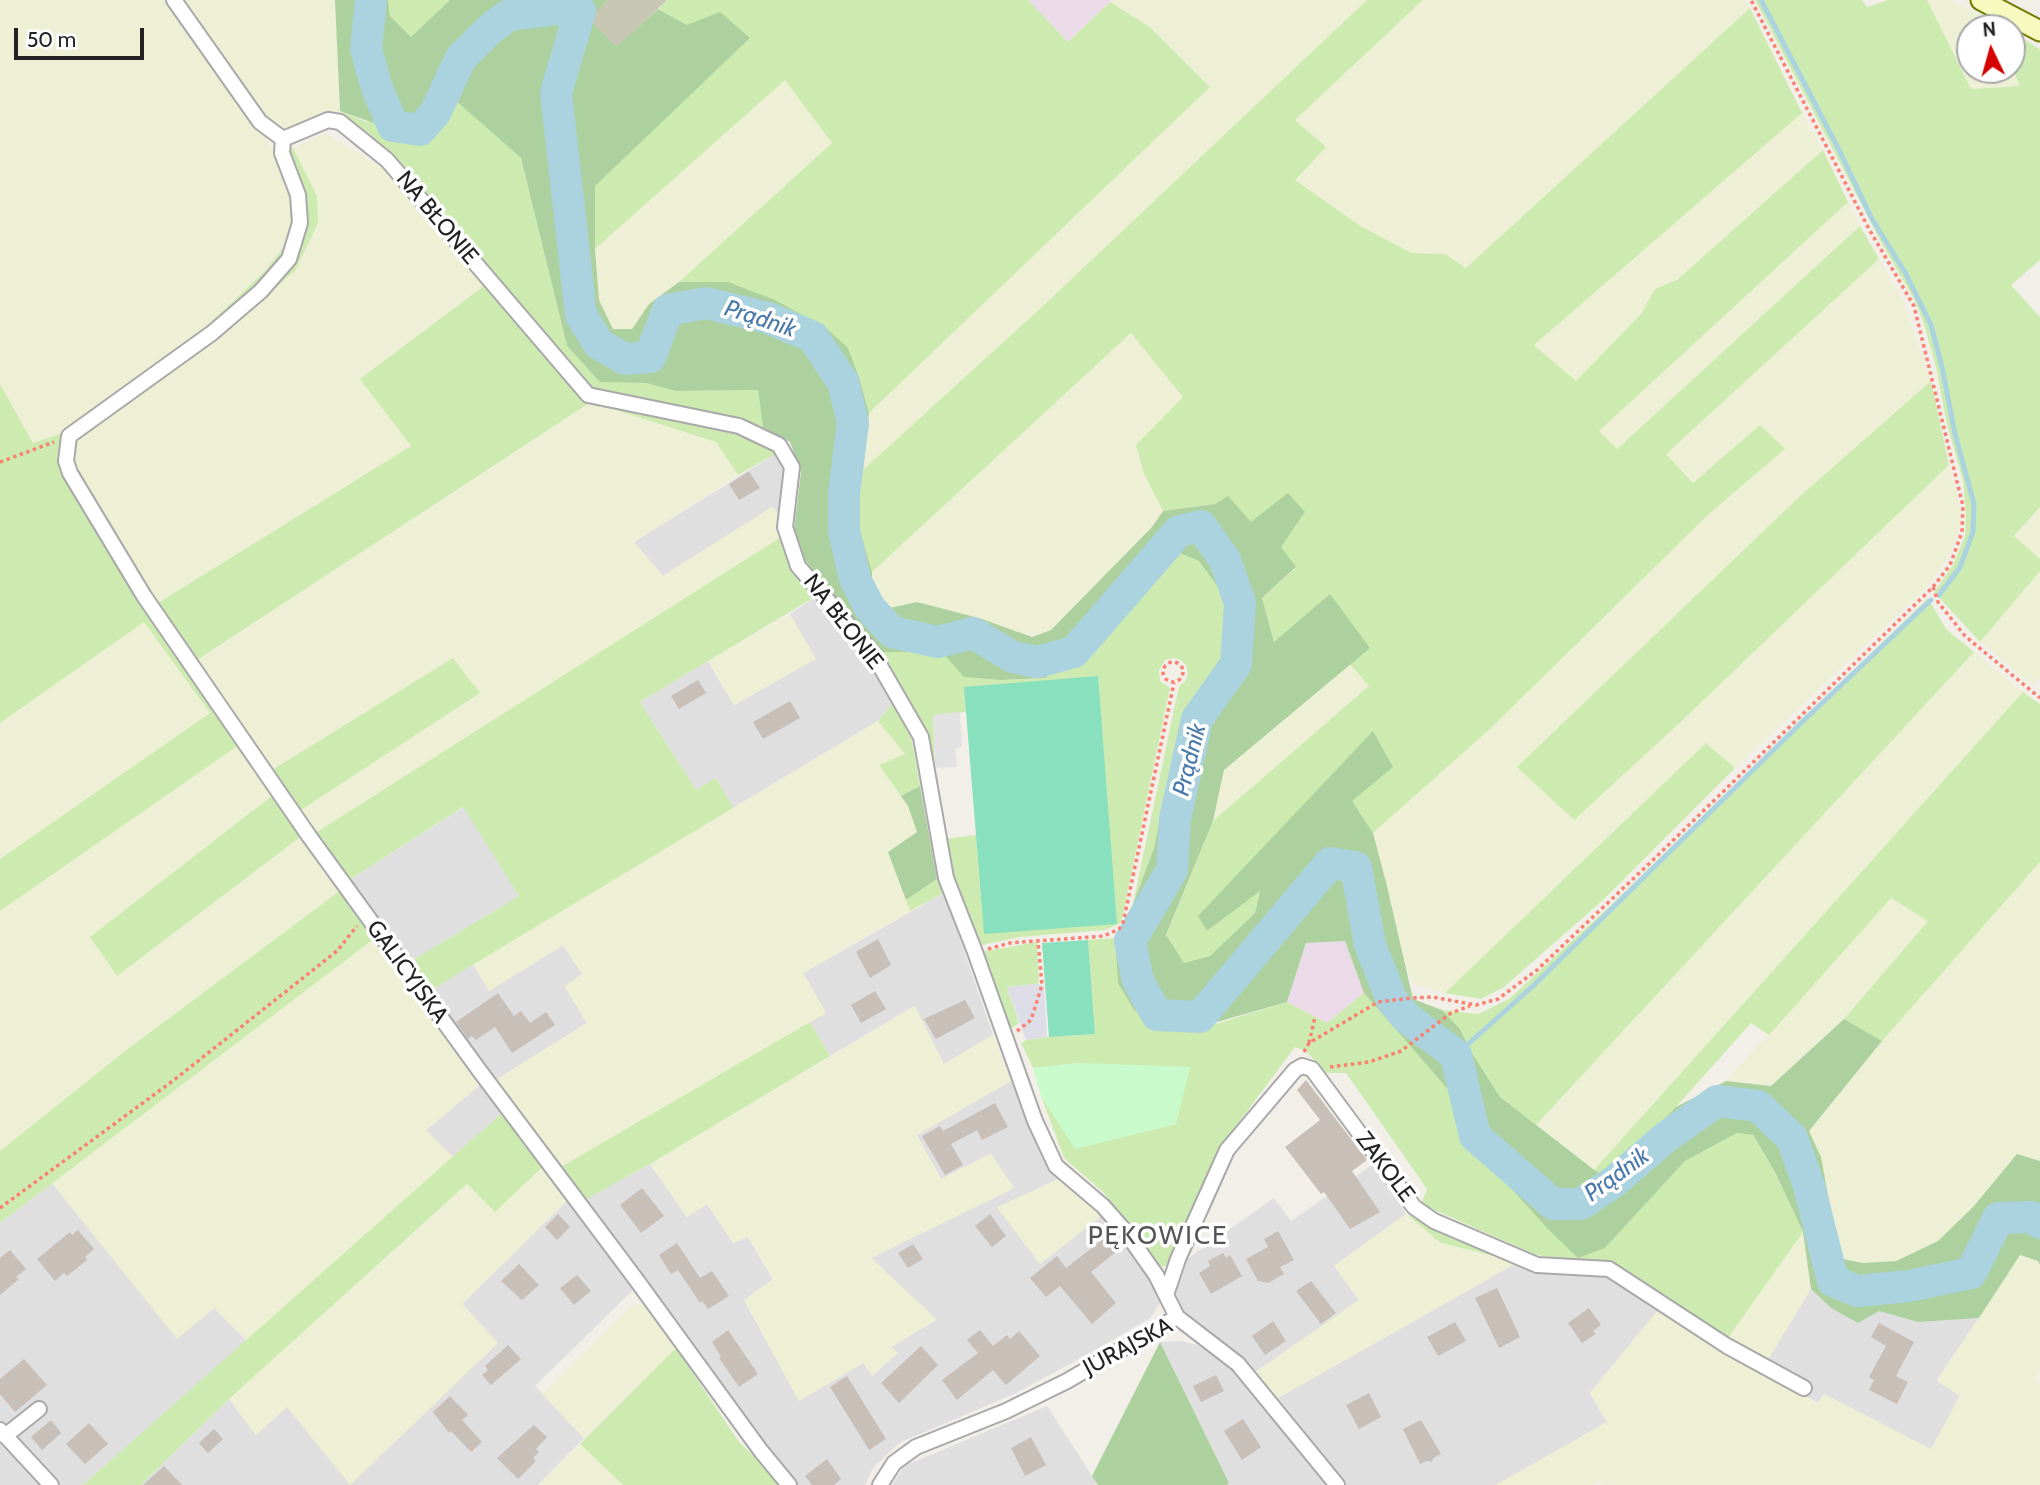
<!DOCTYPE html>
<html>
<head>
<meta charset="utf-8">
<style>
  body { margin:0 }
  #map { position:relative; width:2040px; height:1485px; overflow:hidden; background:#f2efe9; font-family:Cabin,sans-serif }
  canvas { display:block }
  .north { position:absolute; left:1956px; top:14px; width:70px; height:70px; box-sizing:border-box; background:#fff; border:2px solid #a7a7a7; border-radius:50%; rotate:355deg; font-size:19px; font-weight:700; line-height:28px; text-align:center; color:#222 }
  .north::after { content:''; display:block; margin:auto; width:24px; height:32px; background:#d40000; clip-path:polygon(50% 0,100% 100%,50% 72%,0 100%) }
  .scale { position:absolute; left:14px; top:28px; width:130px; height:32px; box-sizing:border-box; border:4px solid #222; border-top:0; padding-left:9px; font-size:21px; line-height:24px; white-space:nowrap; color:#222; -webkit-text-stroke:5px #fff; paint-order:stroke }
</style>
</head>
<body>
<div id="map">
<canvas width="2040" height="1485"></canvas>
<div class="north">N</div>
<div class="scale">50 m</div>
</div>
<script>
const ctx = document.querySelector('canvas').getContext('2d');
ctx.lineJoin = 'round';
function fillPath(path, color) {
  ctx.fillStyle = color;
  ctx.fill(path, 'evenodd');
}
function shape(rows) {
  const path = new Path2D();
  for (const r of rows) {
    if (r.length === 3) {
      path.moveTo(r[0] + r[2], r[1]);
      path.arc(r[0], r[1], r[2], 0, 2 * Math.PI);
      continue;
    }
    path.moveTo(r[0], r[1]);
    for (let i = 2; i < r.length; i += 2) path.lineTo(r[i], r[i + 1]);
  }
  return path;
}
function strokePath(path, color, width, dash) {
  ctx.strokeStyle = color;
  ctx.lineWidth = width;
  ctx.lineCap = dash ? 'butt' : 'round';
  ctx.setLineDash(dash || []);
  ctx.stroke(path);
}
function drawText(font, color, halo, rows, align = 'center') {
  ctx.font = font + ' Cabin,sans-serif';
  ctx.lineWidth = 7;
  ctx.setLineDash([]);
  ctx.textBaseline = 'middle';
  ctx.strokeStyle = halo;
  ctx.fillStyle = color;
  for (const [text, x, y, turn = 0] of rows) {
    ctx.save();
    ctx.translate(x, y);
    ctx.rotate((+turn || 0) * Math.PI / 180);
    ctx.textAlign = isNaN(turn) ? turn : align;
    if (halo) ctx.strokeText(text, 0, 0);
    ctx.fillText(text, 0, 0);
    ctx.restore();
  }
}
const residential = shape([
  [777,453,785,468,783,496,777,513,772,507,663,576,634,542],
  [818,595,867,649,894,702,878,721,733,808,716,778,696,790,640,702,708,661,734,705,815,659,790,614],
  [464,807,519,896,408,963,349,880],
  [944,893,993,1035,944,1064,914,1006,830,1056,810,1022,825,1012,803,973],
  [563,945,582,974,565,987,587,1023,494,1081,426,993,473,964,489,991],
  [1011,1081,1018,1090,1031,1129,1060,1178,998,1208,1040,1264,1101,1216,1112,1224,1156,1286,1160,1303,1150,1318,1094,1351,1014,1394,899,1443,873,1468,865,1485,797,1485,761,1445,583,1201,650,1164,687,1217,707,1204,733,1243,748,1237,773,1280,744,1300,799,1400,863,1363,873,1375,897,1353,891,1347,936,1320,871,1258,1014,1188,990,1154,941,1179,917,1135],
  [482,1083,503,1112,453,1157,425,1131],
  [1375,1163,1406,1214,1334,1266,1360,1300,1254,1373,1176,1304,1172,1291,1180,1264,1274,1198,1291,1221],
  [52,1183,177,1338,214,1308,247,1341,83,1485,58,1485,0,1420,0,1223],
  [569,1199,636,1287,535,1386,584,1438,538,1485,141,1485,229,1399,256,1435,287,1406,350,1484,497,1342,462,1304],
  [1518,1262,1609,1273,1659,1309,1590,1393,1607,1422,1496,1485,1347,1485,1278,1398],
  [1811,1289,1831,1308,1879,1311,1918,1322,1979,1318,1937,1380,1960,1396,1931,1450,1824,1394,1818,1403,1761,1370],
  [1181,1341,1197,1345,1229,1364,1328,1485,1227,1485,1229,1483,1160,1342],
  [1047,1406,1098,1485,892,1485,904,1466],
  [0,1444,39,1485,0,1485]
]);
const industrial = shape([
  [1028,0,1112,0,1068,42],
  [1345,941,1364,993,1327,1023,1287,1002,1306,943]
]);
const construction = shape([
  [608,0,667,0,616,48,588,19]
]);
const farmland = shape([
  [0,0,166,0,274,151,287,182,292,210,287,241,266,270,189,343,65,432,33,443,0,384],
  [180,0,335,0,340,111,297,128,285,131,263,120],
  [1112,0,1367,0,1044,305,863,470,869,413,1210,87,1150,27,1110,2],
  [1423,0,1745,0,1750,8,1466,268,1445,254,1412,253,1362,227,1294,180,1325,147,1295,120],
  [1927,0,1948,0,1991,19,1995,28,1970,28,1970,70,2012,70,2012,67,2021,86,1971,89],
  [785,79,832,143,679,282,649,304,633,329,613,329,599,300,595,249],
  [1802,113,1823,150,1677,281,1655,289,1641,314,1576,381,1534,345],
  [325,133,396,176,488,283,411,446,158,603,74,478,69,457,75,439,295,271,318,223,317,196,293,148],
  [1848,202,1860,226,1617,449,1598,432],
  [1879,259,1904,303,1931,381,1799,497,1518,767,1687,716,1949,465,1962,514,1958,536,1948,558,1928,586,1735,768,1706,743,1445,993,1415,984,1404,969,1386,882,1373,833,1491,728,1710,513,1785,449,1760,426,1693,483,1665,454],
  [1131,333,1183,397,1136,446,1144,474,1163,511,1152,527,1051,630,1032,637,979,618,917,602,885,609,872,590,872,572],
  [592,402,716,442,738,475,634,542,663,576,772,507,777,513,781,537,317,833,301,810,480,693,453,658,272,770,196,661],
  [2040,507,2040,559,2014,537],
  [2040,571,2040,677,2033,685,1980,642],
  [790,614,816,659,734,705,708,661],
  [144,622,210,714,0,859,0,723],
  [1974,652,2023,692,1594,1170,1536,1125],
  [1350,664,1369,686,1213,821,1224,770],
  [878,721,906,755,879,765,908,805,918,832,888,852,910,911,803,973,826,1013,559,1168,494,1081,587,1023,565,986,582,974,563,945,489,991,473,964],
  [236,747,273,795,90,937,117,976,304,835,341,890,125,1051,0,1151,0,911],
  [2040,862,2040,1161,2017,1154,1973,1207,1938,1241,1896,1261,1863,1263,1843,1259,1809,1132,1882,1041],
  [1891,898,1928,921,1844,1019,1771,1086,1726,1081],
  [375,938,482,1083,426,1130,453,1157,247,1341,214,1308,177,1339,52,1183],
  [915,1006,944,1064,993,1035,1011,1081,917,1135,941,1179,991,1154,1014,1188,871,1258,936,1319,891,1347,898,1353,872,1375,863,1363,799,1401,744,1300,773,1279,748,1237,733,1243,707,1204,687,1217,650,1164],
  [543,1166,569,1199,462,1304,498,1343,350,1485,287,1407,256,1435,229,1399,468,1184],
  [1062,1178,1101,1216,1040,1264,997,1207],
  [1406,1214,1441,1243,1518,1262,1278,1398,1254,1373,1359,1300,1334,1266],
  [1803,1232,1811,1289,1767,1361,1728,1338],
  [2020,1255,2038,1261,2040,1265,2040,1368,2036,1378,2040,1385,2040,1485,1601,1485,1600,1480,1590,1485,1496,1485,1607,1422,1590,1393,1659,1309,1818,1403,1824,1394,1931,1449,1960,1396,1937,1381],
  [647,1304,676,1348,584,1438,542,1394,633,1305],
  [580,1444,623,1485,538,1485]
]);
const grass = shape([
  [388,0,450,0,411,37,390,16],
  [667,0,1028,0,1068,42,1110,2,1150,27,1210,87,869,413,859,377,848,348,728,282,679,282,832,143,785,80,595,249,594,186,750,38,687,25,658,9],
  [1367,0,1423,0,1295,120,1326,147,1295,180,1362,227,1412,253,1445,254,1466,268,1750,8,1802,113,1534,345,1576,381,1641,314,1655,289,1677,280,1823,150,1848,202,1599,431,1617,449,1860,226,1879,259,1666,454,1693,483,1760,425,1785,449,1710,513,1491,728,1373,833,1351,801,1199,916,1207,931,1260,890,1255,913,1210,956,1184,964,1166,936,1213,821,1369,686,1350,664,1370,647,1274,642,1262,598,1296,568,1280,547,1305,512,1251,523,1215,504,1163,511,1144,474,1136,445,1183,397,1131,333,872,572,854,509,863,470,1044,305],
  [1755,0,1862,0,1867,7,1888,0,1927,0,1971,89,2020,86,2012,67,2012,32,2040,49,2040,260,2011,285,2040,317,2040,507,2014,536,2040,559,2040,571,1980,642,1934,592,1953,565,1965,536,1966,513,1963,481,1947,424,1936,367,1923,321,1915,301,1881,242],
  [454,98,521,158,567,346,600,381,646,383,676,391,758,390,763,427,737,420,594,391,390,153,340,111,367,122],
  [293,148,317,196,318,223,295,271,224,329,76,439,69,457,74,478,158,603,411,446,360,379,488,283,574,388,737,431,777,453,738,475,716,442,591,402,197,660,272,770,453,658,480,693,301,810,317,832,781,537,792,568,818,595,640,702,696,790,716,778,733,808,426,993,408,963,519,896,463,807,349,880,375,938,0,1223,0,1151,125,1051,341,890,303,835,117,976,90,937,273,795,236,747,0,911,0,859,210,713,144,622,0,723,0,384,33,443,65,432,189,343,266,270,287,242,292,210,287,182,274,151],
  [1931,381,1949,465,1687,716,1574,820,1517,767,1799,497],
  [1177,552,1199,561,1222,593,1231,629,1224,662,1197,693,1163,804,1154,848,1133,904,1179,686,1185,681,1188,675,1186,665,1180,660,1173,658,1165,660,1159,671,1160,681,1170,688,1121,923,1105,930,1020,937,977,946,952,874,945,839,976,835,984,934,965,687,966,712,933,715,935,768,917,716,880,652,942,652,965,677,1001,680,1045,678,1088,647,1106,628,1144,577],
  [1928,598,1946,629,1974,652,1536,1125,1500,1097,1472,1053,1460,1029,1442,1010,1478,1014,1509,999,1611,905],
  [2023,692,2040,704,2040,862,1882,1041,1844,1019,1928,921,1891,898,1769,1035,1751,1023,1676,1107,1606,1180,1594,1170],
  [894,702,912,741,920,786,901,796,879,765,905,754,878,721],
  [1706,743,1735,768,1603,900,1504,987,1481,999,1445,993],
  [937,879,944,893,910,911,906,900],
  [1115,938,1118,983,1216,1024,1287,1002,1327,1023,1364,993,1452,1094,1469,1142,1605,1248,1685,1161,1737,1133,1753,1135,1775,1172,1803,1232,1728,1338,1614,1265,1578,1258,1559,1260,1534,1254,1421,1204,1427,1189,1346,1073,1326,1073,1306,1051,1295,1047,1219,1149,1166,1266,1156,1266,1104,1193,1064,1158,1041,1096,1075,1148,1176,1124,1079,1063,1033,1068,1021,1043,1026,1040,1047,1037,1095,1034,1088,940],
  [1037,942,1039,981,1038,984,1007,987,1019,1023,1007,1031,981,952],
  [810,1022,830,1056,650,1164,583,1201,559,1168],
  [503,1112,543,1166,495,1212,467,1184,229,1399,141,1485,83,1485],
  [1406,1214,1444,1232,1518,1262,1441,1243],
  [676,1348,739,1442,785,1485,623,1485,580,1444]
]);
const forest = shape([
  [335,0,388,0,390,16,411,37,450,0,608,0,589,19,616,47,658,9,687,25,720,12,750,38,595,186,595,249,599,300,613,329,632,329,649,304,679,282,728,282,775,300,826,328,848,348,859,377,869,413,863,470,854,509,872,572,872,590,885,609,917,602,979,618,1032,637,1051,630,1152,527,1163,511,1215,504,1228,496,1251,522,1288,493,1305,512,1281,547,1296,567,1262,598,1274,642,1330,594,1370,648,1224,770,1213,821,1166,935,1184,963,1210,956,1255,913,1260,891,1207,931,1198,916,1373,731,1393,767,1352,801,1373,833,1386,882,1413,999,1442,1010,1460,1029,1472,1053,1500,1097,1606,1179,1676,1107,1726,1081,1771,1086,1844,1019,1882,1041,1809,1131,1821,1157,1835,1234,1843,1259,1863,1263,1896,1261,1938,1241,1973,1207,2017,1154,2040,1161,2040,1265,2038,1261,2020,1255,1979,1318,1918,1322,1879,1311,1858,1323,1831,1308,1811,1289,1803,1232,1775,1172,1753,1135,1737,1133,1685,1161,1605,1248,1578,1258,1548,1229,1469,1142,1452,1094,1364,993,1345,941,1306,943,1287,1002,1189,1030,1165,1031,1134,1010,1118,983,1115,938,1127,926,1133,904,1154,848,1163,804,1197,693,1224,662,1230,629,1222,593,1199,561,1177,552,1144,577,1106,628,1088,647,1045,678,1001,680,964,677,942,652,880,652,849,617,803,557,794,530,801,472,790,442,763,427,758,390,676,391,646,383,600,382,567,346,521,158,454,99,418,139,340,111],
  [920,786,937,879,906,900,888,852,917,832,908,806,901,796],
  [1160,1342,1229,1483,1227,1485,1098,1485,1092,1476]
]);
const park = shape([
  [1079,1063,1190,1067,1176,1124,1075,1149,1041,1096,1033,1068]
]);
const pitch = shape([
  [1098,676,1117,924,984,934,964,687],
  [1088,940,1095,1034,1049,1037,1042,943]
]);
const parking = shape([
  [960,712,962,746,955,750,957,767,935,768,933,715]
]);
const plaza = shape([
  [1038,984,1044,986,1047,1037,1026,1040,1007,987]
]);
const stream = shape([
  [1761,0,1838,148,1872,219,1906,274,1931,325,1942,367,1955,434,1974,504,1973,532,1960,567,1939,595],
  [1456,1055,1534,985,1801,723,1931,600]
]);
const river = shape([
  [371,0,366,49,377,88,393,126,420,130,435,113,461,58,490,29,509,15,557,9,580,11,556,93,581,315,599,344,625,359,650,357,668,310,706,303,768,318,813,337,843,382,853,423,844,493,844,531,855,579,870,608,892,632,938,642,973,633,1013,657,1037,662,1074,652,1179,531,1201,526,1225,560,1240,603,1236,664,1197,719,1175,819,1172,870,1130,941,1138,981,1157,1015,1200,1017,1330,863,1356,867,1370,945,1392,1000,1407,1018,1456,1055,1475,1136,1553,1204,1581,1204,1615,1181,1666,1137,1717,1101,1758,1106,1792,1138,1809,1186,1833,1281,1857,1291,1909,1286,1971,1273,1998,1218,2032,1217,2040,1223]
]);
const building = shape([
  [749,471,760,488,739,500,729,484],
  [698,680,706,693,679,709,671,696],
  [790,701,800,718,763,739,753,722],
  [878,939,891,965,870,978,856,952],
  [875,991,886,1009,861,1023,851,1005],
  [498,993,514,1016,521,1011,530,1023,546,1012,555,1025,512,1053,495,1027,476,1040,472,1036,468,1039,456,1022],
  [965,1000,975,1018,936,1039,924,1019],
  [1306,1080,1367,1160,1352,1171,1380,1212,1350,1229,1324,1192,1321,1194,1285,1147,1320,1120,1297,1090],
  [995,1103,1008,1127,982,1140,977,1130,951,1144,963,1165,945,1175,922,1136,940,1126,943,1131],
  [642,1188,664,1216,641,1233,620,1205],
  [558,1214,570,1227,557,1240,545,1227],
  [990,1214,1006,1236,992,1247,975,1226],
  [78,1230,94,1249,85,1257,87,1260,67,1276,64,1273,55,1281,37,1259,70,1232,72,1235],
  [1278,1231,1294,1260,1280,1267,1284,1274,1268,1283,1258,1281,1246,1259,1268,1247,1264,1239],
  [1106,1237,1117,1251,1091,1272,1116,1303,1092,1324,1060,1286,1046,1297,1030,1278,1057,1256,1066,1268],
  [677,1243,700,1278,712,1271,729,1296,708,1309,702,1301,700,1303,678,1270,671,1274,659,1255],
  [913,1244,923,1259,908,1268,898,1253],
  [10,1250,26,1269,16,1277,19,1279,0,1295,0,1258],
  [1223,1253,1226,1258,1230,1255,1242,1276,1211,1294,1199,1273,1210,1266,1208,1261],
  [519,1264,539,1285,522,1300,501,1281],
  [577,1275,591,1291,574,1305,560,1288],
  [1311,1281,1336,1313,1321,1324,1296,1291],
  [1497,1288,1520,1337,1499,1348,1475,1298],
  [1589,1308,1601,1325,1593,1331,1596,1334,1582,1343,1568,1323],
  [1273,1321,1286,1341,1265,1355,1252,1336],
  [1455,1322,1466,1341,1438,1356,1427,1337],
  [1879,1323,1914,1342,1896,1376,1908,1382,1897,1404,1869,1390,1874,1380,1869,1377,1886,1346,1871,1337],
  [728,1330,758,1374,739,1387,719,1358,721,1357,712,1342],
  [980,1330,993,1346,1007,1335,1010,1339,1019,1331,1040,1356,1006,1385,993,1370,957,1400,942,1380,978,1353,967,1340],
  [508,1345,521,1359,491,1385,482,1375,488,1370,485,1366],
  [921,1346,938,1365,899,1403,881,1383],
  [24,1359,47,1385,15,1412,0,1394,0,1379],
  [1216,1375,1224,1391,1201,1402,1193,1386],
  [847,1376,886,1439,869,1450,830,1387],
  [1369,1393,1381,1417,1359,1429,1346,1405],
  [450,1396,468,1415,462,1420,482,1442,471,1452,451,1431,449,1433,433,1412],
  [1243,1419,1261,1447,1242,1460,1224,1431],
  [51,1420,61,1433,42,1450,31,1437],
  [1421,1420,1441,1454,1433,1458,1432,1462,1427,1461,1420,1464,1403,1429],
  [89,1423,108,1444,85,1464,66,1444],
  [534,1425,547,1437,536,1449,539,1452,533,1458,536,1461,518,1479,497,1458],
  [214,1429,223,1439,208,1453,199,1443],
  [1031,1437,1046,1465,1025,1476,1011,1448],
  [827,1459,841,1479,834,1485,812,1485,805,1476],
  [164,1466,182,1485,143,1485]
]);
const path = shape([
  [0,462,54,442],
  [1933,587,1938,602,1965,636,2040,698],
  [1173,672,10],
  [988,949,1010,943,1104,936,1119,929,1123,923,1174,683],
  [1017,1031,1031,1020,1042,985,1038,941],
  [1309,1043,1315,1017],
  [1304,1052,1309,1043,1378,1002,1411,998,1432,997,1476,1005,1498,999,1537,970,1653,860,1933,587,1950,565,1962,532,1963,506,1914,306,1869,229,1751,0],
  [1330,1067,1369,1062,1401,1051,1451,1013,1470,1006],
  [0,1208,174,1080,337,951,357,926]
]);
const minor = shape([
  [174,0,260,122,283,139],
  [283,139,328,120,340,122,387,160,588,395,739,426,779,445,792,467,785,527,798,566,872,652,921,737,946,878,975,952,1035,1121,1056,1166,1103,1206,1125,1231,1156,1275,1177,1317,1238,1364,1337,1485],
  [283,139,282,153,298,195,300,223,289,259,261,291,212,333,69,436,66,461,70,473,144,596,309,836,479,1070,635,1278,761,1451,789,1485],
  [1166,1295,1178,1259,1227,1150,1295,1070,1302,1066,1312,1069,1414,1207,1434,1221,1537,1265,1609,1269,1727,1346,1804,1388],
  [0,1430,51,1485],
  [5,1436,39,1409],
  [880,1485,894,1463,916,1447,1006,1411,1067,1381,1177,1317]
]);
const secondary = shape([
  [1981,0,2040,31]
]);
const streetNames = [
  ["NA BŁONIE",437,218,50],
  ["NA BŁONIE",843,622,52],
  ["GALICYJSKA",407,972,54],
  ["ZAKOLE",1385,1167,53],
  ["JURAJSKA",1128,1347,-28]
];
const waterNames = [
  ["Prądnik",760,319,18],
  ["Prądnik",1190,760,-76],
  ["Prądnik",1617,1175,-36]
];
const quarterNames = [
  ["PĘKOWICE",1158,1236]
];
fillPath(residential, '#e0dfdf');
fillPath(industrial, '#ebdbe8');
fillPath(construction, '#c7c7b4');
fillPath(farmland, '#eef0d5');
fillPath(grass, '#cdebb0');
fillPath(forest, '#add19e');
fillPath(park, '#c8facc');
fillPath(pitch, '#88e0be');
fillPath(parking, '#e2e2e2');
fillPath(plaza, '#dddde8');
strokePath(stream, '#aad3df', 5);
strokePath(river, '#aad3df', 32);
fillPath(building, '#c7bfb8');
strokePath(minor, '#a9a9a9', 18);
strokePath(secondary, '#707d05', 23);
strokePath(path, '#fa8072', 3.5, [3.5, 3.5]);
strokePath(minor, '#fff', 14);
strokePath(secondary, '#f7fabf', 19);
drawText('23px', '#222', '#fff', streetNames);
drawText('italic 24px', '#4a7aab', '#fff', waterNames);
ctx.letterSpacing = '2px';
drawText('26px', '#555', '#fff', quarterNames);
ctx.letterSpacing = '0px';
</script>
</body>
</html>
